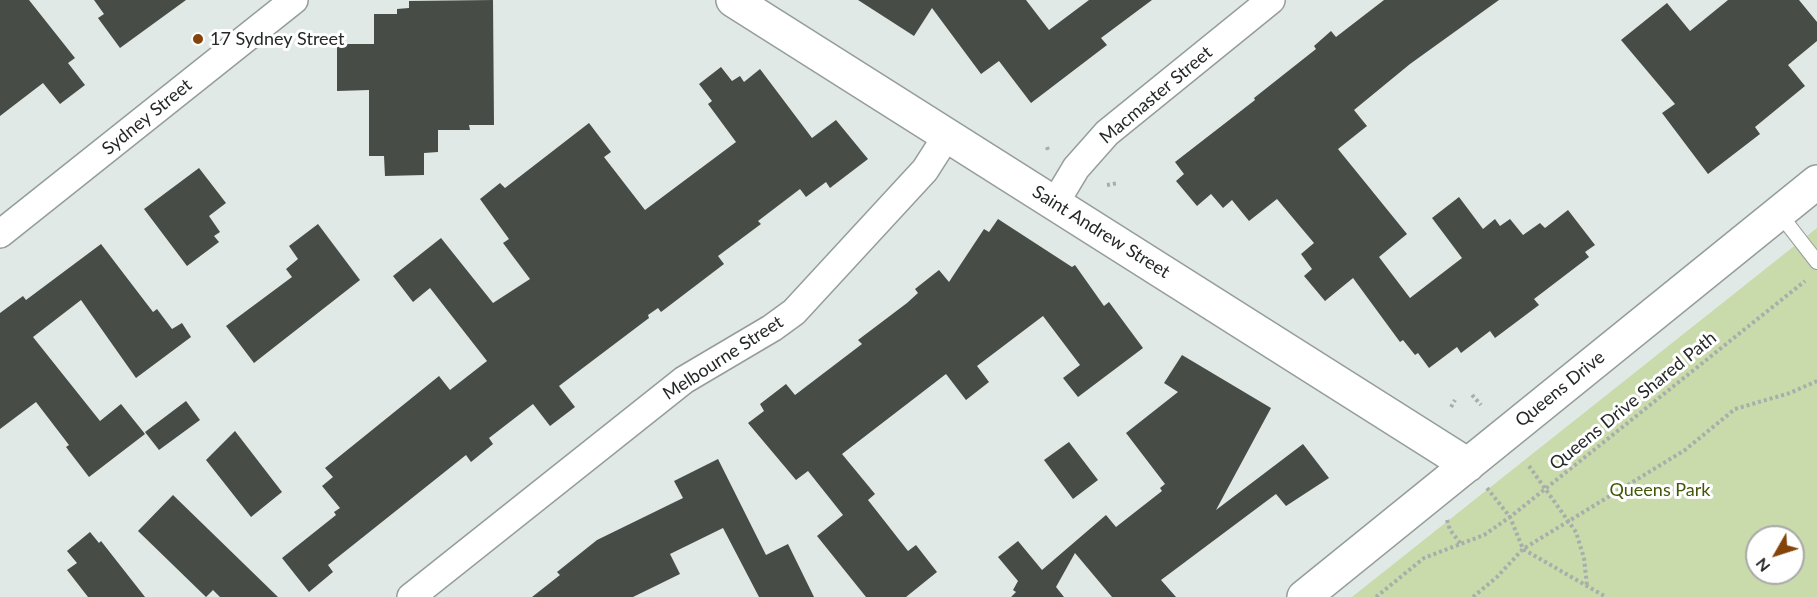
<!DOCTYPE html>
<html>
<head>
<meta charset="utf-8">
<style>
  body { margin:0 }
  #map { position:relative; width:1817px; height:597px; overflow:hidden; background:#e0e9e5; font-family:Lato,sans-serif }
  canvas { display:block }
  .north { position:absolute; left:1745px; top:525px; width:60px; height:60px; box-sizing:border-box; background:#fff; border:2px solid #a8a9a9; border-radius:50%; rotate:231deg; font-size:16px; font-weight:700; line-height:24px; text-align:center; color:#252827 }
  .north::after { content:''; display:block; margin:auto; width:21px; height:27px; background:#834309; clip-path:polygon(50% 0,100% 100%,50% 72%,0 100%) }
</style>
</head>
<body>
<div id="map">
<canvas width="1817" height="597"></canvas>
<div class="north">N</div>
</div>
<script>
const ctx = document.querySelector('canvas').getContext('2d');
ctx.lineJoin = 'round';
function fillPath(path, color) {
  ctx.fillStyle = color;
  ctx.fill(path, 'evenodd');
}
function shape(rows) {
  const path = new Path2D();
  for (const r of rows) {
    path.moveTo(r[0], r[1]);
    for (let i = 2; i < r.length; i += 2) path.lineTo(r[i], r[i + 1]);
  }
  return path;
}
function strokePath(path, color, width, dash) {
  ctx.strokeStyle = color;
  ctx.lineWidth = width;
  ctx.lineCap = dash ? 'butt' : 'round';
  ctx.setLineDash(dash || []);
  ctx.stroke(path);
}
function drawText(font, color, halo, rows, align = 'center') {
  ctx.font = font + ' Lato,sans-serif';
  ctx.lineWidth = 6;
  ctx.setLineDash([]);
  ctx.textBaseline = 'middle';
  ctx.strokeStyle = halo;
  ctx.fillStyle = color;
  for (const [text, x, y, turn = 0] of rows) {
    ctx.save();
    ctx.translate(x, y);
    ctx.rotate((+turn || 0) * Math.PI / 180);
    ctx.textAlign = isNaN(turn) ? turn : align;
    if (halo) ctx.strokeText(text, 0, 0);
    ctx.fillText(text, 0, 0);
    ctx.restore();
  }
}
const green = shape([
  [1817,228,1817,597,1352,597],
  [1757,537,1793,537,1793,573,1757,573]
]);
const building = shape([
  [0,0,29,0,75,58,68,63,85,85,60,104,43,83,0,116],
  [94,0,186,0,120,48,98,18,104,14],
  [493,0,494,125,469,125,470,130,438,130,438,152,424,153,424,175,385,176,384,156,369,156,369,90,337,91,337,44,374,44,374,14,397,14,397,9,409,8,409,1],
  [858,0,1026,0,1049,30,1089,0,1152,0,1101,38,1107,45,1031,103,999,61,981,74,932,8,914,36],
  [1384,0,1499,0,1410,64,1354,110,1367,126,1338,149,1407,234,1379,257,1410,298,1462,258,1432,218,1459,197,1483,229,1495,219,1500,226,1510,219,1523,235,1540,223,1545,228,1568,210,1595,245,1585,252,1589,257,1534,299,1539,305,1495,338,1490,331,1461,353,1457,347,1429,368,1418,353,1415,355,1403,340,1400,342,1353,278,1325,301,1304,276,1312,269,1301,254,1314,243,1277,199,1249,221,1232,200,1223,208,1211,194,1197,206,1176,181,1184,174,1175,162,1255,100,1254,98,1316,49,1314,46,1331,31,1336,37],
  [1728,0,1799,0,1817,22,1817,41,1788,65,1805,86,1755,127,1760,134,1708,174,1662,113,1675,104,1621,40,1667,3,1690,31],
  [721,67,732,81,740,76,744,82,760,69,812,138,836,120,868,159,830,188,826,182,806,197,800,189,758,221,761,224,718,256,724,264,661,312,658,308,648,315,649,318,559,386,575,407,550,426,533,404,489,438,493,444,471,462,466,455,328,565,333,572,309,592,282,558,336,515,334,512,340,508,322,486,333,477,325,468,439,376,450,390,487,361,430,288,413,302,393,276,441,238,493,303,530,279,503,243,509,239,480,199,500,183,505,188,589,123,611,152,604,157,645,210,736,142,708,104,712,101,699,84],
  [199,168,226,203,209,216,220,232,214,236,219,242,187,266,144,209],
  [998,219,1072,267,1075,265,1104,306,1109,302,1143,348,1078,397,1063,378,1080,365,1043,316,977,366,989,382,966,400,946,374,842,454,875,494,868,500,908,551,916,545,937,572,906,597,866,597,817,536,843,515,808,471,796,480,748,423,764,411,760,404,786,384,795,395,862,344,858,340,907,303,918,293,915,289,939,270,949,282,984,229,989,232],
  [318,224,360,280,254,363,226,326,292,277,286,269,298,259,289,246],
  [101,244,153,312,157,309,172,329,182,323,191,337,136,378,81,300,33,337,100,421,121,404,145,434,89,477,66,447,69,445,36,402,0,429,0,313,23,296,26,300],
  [1182,355,1271,408,1216,510,1303,444,1329,478,1286,506,1276,494,1161,580,1176,597,1112,597,1075,553,1056,587,1064,597,1011,597,1016,592,1013,590,1018,581,998,557,1018,541,1042,570,1106,515,1116,527,1162,491,1160,488,1165,484,1126,433,1178,392,1164,383],
  [186,401,200,420,159,450,145,432],
  [235,431,282,492,251,517,206,460],
  [1069,442,1098,480,1073,499,1044,460],
  [718,459,766,555,788,544,814,597,759,597,723,528,670,554,680,574,633,597,532,597,560,575,557,572,597,540,683,498,674,481],
  [173,495,278,597,220,597,213,590,206,597,138,531],
  [90,532,99,543,101,541,145,597,88,597,67,570,77,563,67,551]
]);
const path = shape([
  [1047,147,1048,150],
  [1107,185,1118,183],
  [1472,395,1481,405],
  [1451,407,1455,400],
  [1529,466,1576,532,1584,558,1587,586],
  [1487,488,1510,517,1523,549,1606,597],
  [1447,520,1450,530,1461,544],
  [1376,597,1424,558,1484,535,1510,517,1805,281],
  [1473,597,1497,577,1523,549,1685,450,1735,409,1790,393,1817,381]
]);
const lane = shape([
  [1779,213,1817,262]
]);
const street = shape([
  [1055,203,1076,168,1107,133,1271,0],
  [0,234,294,0],
  [411,597,684,380,772,328,794,312,925,170,948,134]
]);
const secondary = shape([
  [733,0,1468,465],
  [1304,597,1817,182]
]);
const markers = [
  [198,39,6,"#834309"]
];
const poiNames = [
  ["17 Sydney Street",210,39]
];
const streetNames = [
  ["Macmaster Street",1156,95,-40],
  ["Sydney Street",147,117,-39],
  ["Saint Andrew Street",1101,232,32],
  ["Melbourne Street",723,358,-33],
  ["Queens Drive",1560,389,-39],
  ["Queens Drive Shared Path",1633,401,-39]
];
const parkNames = [
  ["Queens Park",1660,490]
];
fillPath(green, '#c9daab');
fillPath(building, '#474c47');
strokePath(lane, '#959d99', 16);
strokePath(street, '#959d99', 30);
strokePath(secondary, '#959d99', 36);
strokePath(path, '#a7aeab', 4, [3, 3]);
strokePath(lane, '#fff', 14);
strokePath(street, '#fff', 27);
strokePath(secondary, '#fff', 33);
for (const [x, y, r, color] of markers) {
  const dot = new Path2D();
  dot.arc(x, y, r, 0, 2 * Math.PI);
  ctx.fillStyle = color;
  ctx.fill(dot);
  strokePath(dot, '#fff', 2);
}
drawText('18px', '#252827', '#fff', poiNames, 'left');
drawText('18px', '#252827', '#fff', streetNames);
drawText('18px', '#435708', '#fff', parkNames);
</script>
</body>
</html>
